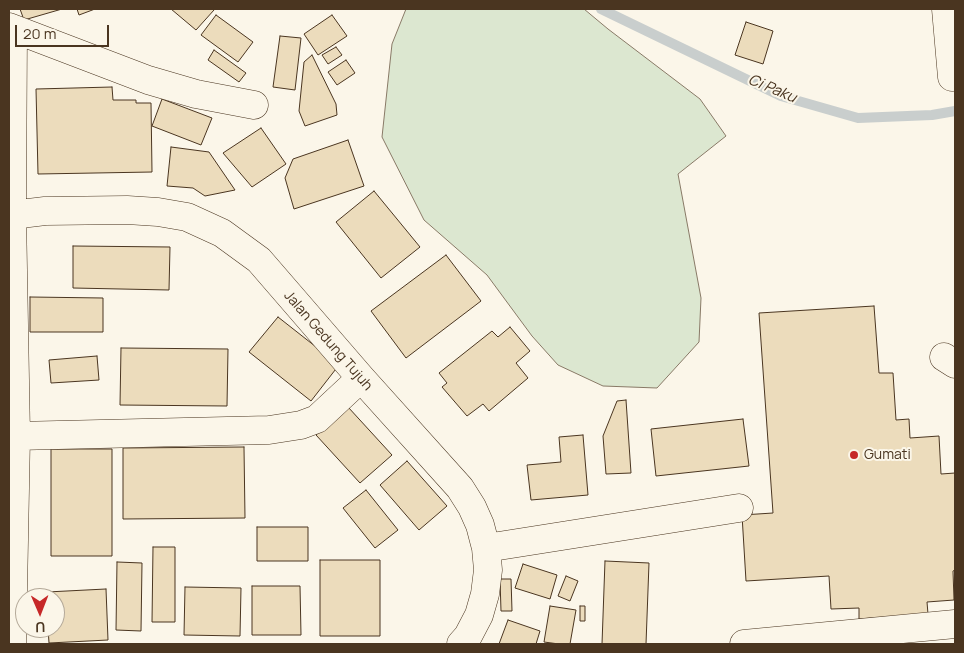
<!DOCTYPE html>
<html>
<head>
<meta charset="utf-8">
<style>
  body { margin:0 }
  #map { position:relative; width:964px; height:653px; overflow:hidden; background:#fbf6e9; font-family:Manrope,sans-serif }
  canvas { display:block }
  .frame { position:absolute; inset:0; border:10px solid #4a3520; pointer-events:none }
  .north { position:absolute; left:15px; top:588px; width:50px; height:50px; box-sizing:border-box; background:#fbf6e9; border:1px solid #b4a999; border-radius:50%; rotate:179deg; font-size:14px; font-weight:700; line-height:20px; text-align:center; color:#4a3520 }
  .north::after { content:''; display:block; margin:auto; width:18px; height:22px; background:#c62828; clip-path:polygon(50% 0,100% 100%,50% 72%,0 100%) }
  .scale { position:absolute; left:15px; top:25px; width:94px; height:22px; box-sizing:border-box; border:2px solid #4a3520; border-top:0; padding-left:6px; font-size:15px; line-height:18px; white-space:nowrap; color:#4a3520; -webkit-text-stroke:4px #fbf6e9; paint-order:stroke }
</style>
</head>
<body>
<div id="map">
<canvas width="964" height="653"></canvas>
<div class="frame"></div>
<div class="north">U</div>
<div class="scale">20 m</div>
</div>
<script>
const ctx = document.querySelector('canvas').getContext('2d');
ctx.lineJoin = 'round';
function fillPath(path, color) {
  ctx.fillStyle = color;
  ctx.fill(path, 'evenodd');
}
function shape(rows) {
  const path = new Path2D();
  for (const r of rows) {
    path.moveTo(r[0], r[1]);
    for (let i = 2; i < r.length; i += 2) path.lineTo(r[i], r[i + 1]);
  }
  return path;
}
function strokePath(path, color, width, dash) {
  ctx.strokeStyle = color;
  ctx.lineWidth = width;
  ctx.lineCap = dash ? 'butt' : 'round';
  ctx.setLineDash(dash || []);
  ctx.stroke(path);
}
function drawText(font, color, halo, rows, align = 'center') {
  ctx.font = font + ' Manrope,sans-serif';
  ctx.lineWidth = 4;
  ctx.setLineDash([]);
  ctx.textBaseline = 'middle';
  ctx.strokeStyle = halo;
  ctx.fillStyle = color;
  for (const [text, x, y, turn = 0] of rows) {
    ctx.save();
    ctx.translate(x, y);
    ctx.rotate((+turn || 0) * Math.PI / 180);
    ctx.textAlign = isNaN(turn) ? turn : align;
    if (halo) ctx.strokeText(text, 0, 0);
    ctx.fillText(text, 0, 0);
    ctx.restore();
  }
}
const green = shape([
  [406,9,584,9,608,29,700,99,726,136,678,174,701,298,699,342,657,388,603,386,558,365,532,336,487,275,424,220,382,137,392,44,406,9]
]);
const stream = shape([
  [601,9,781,96,858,118,932,115,955,111]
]);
const building = shape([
  [20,9,62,9,24,20,20,9],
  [77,9,95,9,79,15,77,9],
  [171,9,212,9,214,10,196,30,171,9],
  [216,15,253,42,238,62,201,35,216,15],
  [332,15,347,36,318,55,304,34,332,15],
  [746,22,773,31,763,64,735,55,746,22],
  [280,36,301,38,295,90,273,87,280,36],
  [336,47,342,55,328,64,322,55,336,47],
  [214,50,246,73,239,82,208,60,214,50],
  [312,55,336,104,337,115,305,126,299,111,304,62,312,55],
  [346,60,355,73,337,85,328,72,346,60],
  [112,87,113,100,136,100,136,103,151,103,152,172,38,174,36,89,112,87],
  [162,99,212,118,201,145,152,126,162,99],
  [261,128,286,164,252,187,223,153,261,128],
  [348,140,364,186,294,209,285,178,293,159,348,140],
  [171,147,209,152,235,190,205,196,193,188,167,186,171,147],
  [374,191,420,247,381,278,336,222,374,191],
  [73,246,170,247,169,290,73,288,73,246],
  [446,255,481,301,406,358,371,311,446,255],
  [30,297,103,298,103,332,30,332,30,297],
  [874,306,879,373,893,373,896,420,909,419,910,438,939,436,941,474,955,473,955,570,953,571,954,600,927,602,928,614,859,619,859,608,831,609,829,576,746,581,742,515,773,513,759,313,874,306],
  [278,317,339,365,311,401,249,352,278,317],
  [510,327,530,351,516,363,528,378,489,411,483,404,467,416,442,387,447,383,439,373,492,331,498,337,510,327],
  [121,348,228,349,227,406,120,405,121,348],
  [97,356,99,380,51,383,49,360,97,356],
  [626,400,631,473,606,474,603,436,617,401,626,400],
  [348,407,392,455,360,483,316,435,348,407],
  [743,419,749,466,656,476,651,429,743,419],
  [583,435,588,495,531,500,527,465,561,462,559,437,583,435],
  [244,447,245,518,123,519,123,448,244,447],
  [51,449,112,449,112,556,51,556,51,449],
  [407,461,447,506,419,530,380,485,407,461],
  [366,490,398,530,375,548,343,508,366,490],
  [257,527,308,527,308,561,257,561,257,527],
  [153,547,175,547,175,622,152,622,153,547],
  [320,560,380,560,380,636,320,636,320,560],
  [605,561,649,563,646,644,602,644,605,561],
  [117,562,142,563,141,631,116,630,117,562],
  [523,564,557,575,550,599,515,588,523,564],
  [566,576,578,581,570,601,558,596,566,576],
  [500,579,511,579,512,611,501,611,500,579],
  [252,586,300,586,301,635,252,635,252,586],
  [185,587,241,588,240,636,184,635,185,587],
  [106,589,108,640,49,643,48,628,55,628,55,598,47,598,47,592,106,589],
  [550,606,576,610,570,644,559,644,544,642,550,606],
  [580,606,585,606,585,621,580,621,580,606],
  [508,620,540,631,536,644,499,644,508,620]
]);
const minor = shape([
  [946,9,952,77,955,76],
  [9,27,148,80,196,94,254,105],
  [9,216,12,215,13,29],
  [944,357,955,364],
  [16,436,269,430,301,425,317,419,361,378],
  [486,548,739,508],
  [12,644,16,436,12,215,45,211,127,210,158,212,187,217,222,233,259,260,361,378,460,488,472,507,480,525,486,548,488,570,485,594,479,615,468,636,461,644],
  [744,644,955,624]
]);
const markers = [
  [854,455,5,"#c62828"]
];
const streetNames = [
  ["Jalan Gedung Tujuh",328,341,49]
];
const poiNames = [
  ["Gumati",864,455]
];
const waterNames = [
  ["Ci Paku",772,89,23]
];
fillPath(green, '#dce7d0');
strokePath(green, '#887966', 1);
strokePath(stream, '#c9cecd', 10);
fillPath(building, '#ecdcbc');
strokePath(building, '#4a3520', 1);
strokePath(minor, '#4a3520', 29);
strokePath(minor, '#fbf6e9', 28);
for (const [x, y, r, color] of markers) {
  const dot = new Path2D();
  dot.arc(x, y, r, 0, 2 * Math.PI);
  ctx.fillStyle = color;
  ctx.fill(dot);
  strokePath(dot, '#fbf6e9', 2);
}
drawText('14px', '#4a3520', '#fbf6e9', streetNames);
drawText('14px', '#4a3520', '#fbf6e9', poiNames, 'left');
drawText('italic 15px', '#4a3520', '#fbf6e9', waterNames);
</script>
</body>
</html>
